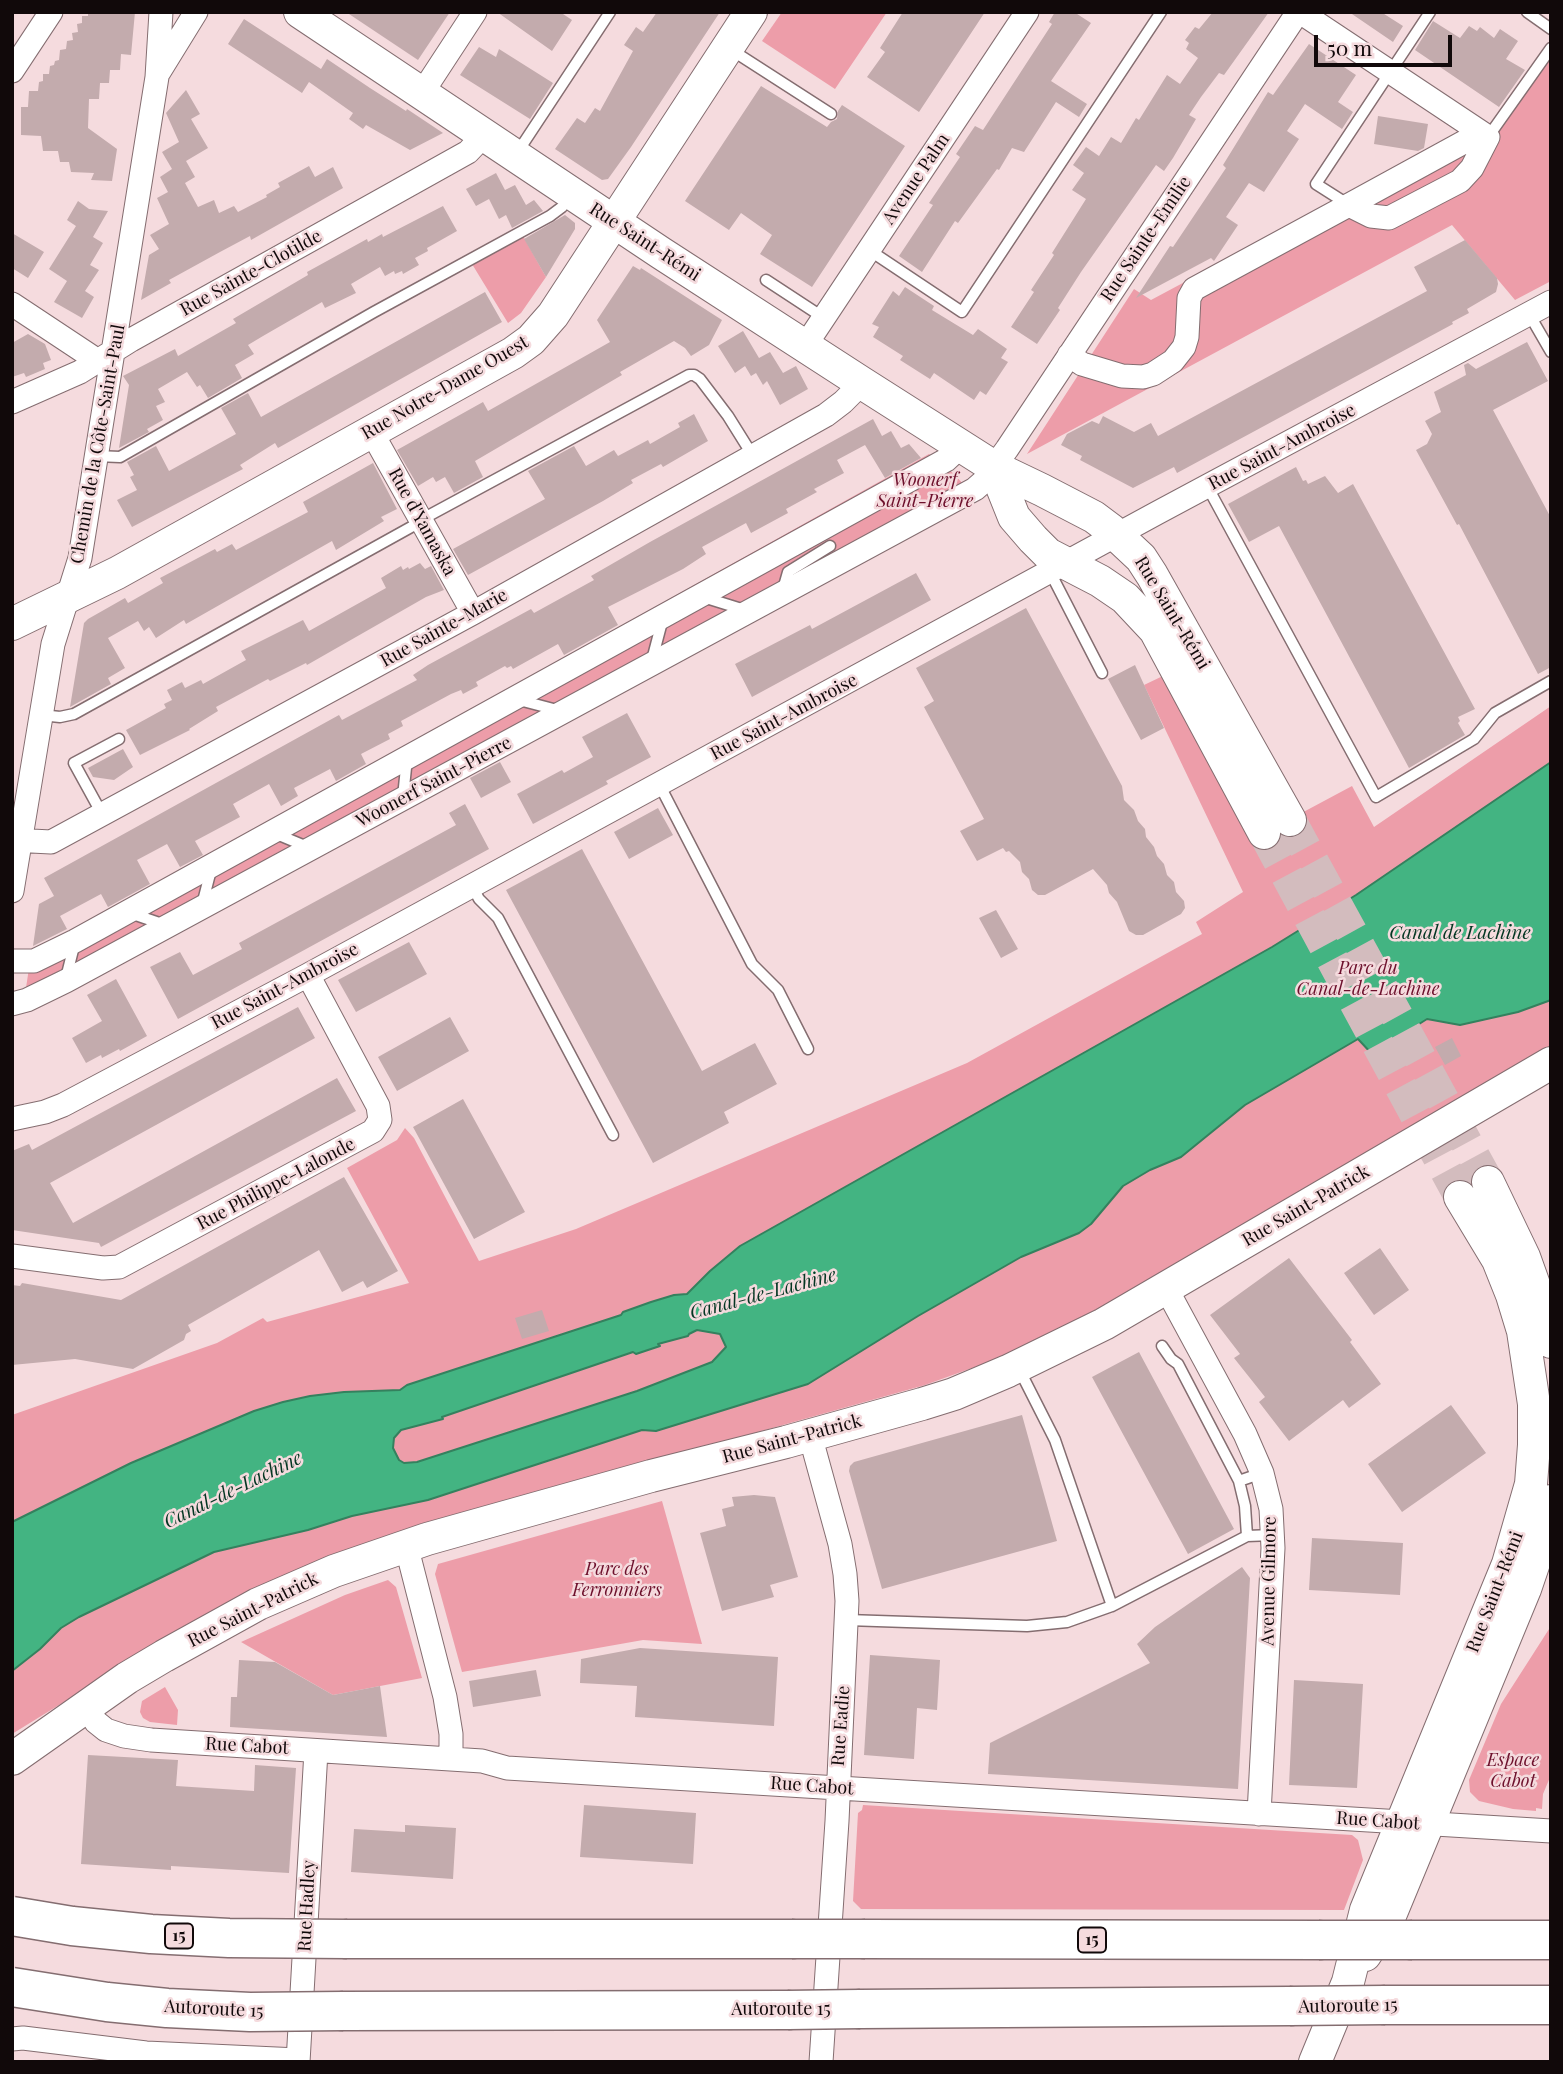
<!DOCTYPE html>
<html>
<head>
<meta charset="utf-8">
<style>
  body { margin:0 }
  #map { position:relative; width:1563px; height:2074px; overflow:hidden; background:#f5dbde; font-family:"Playfair Display",serif }
  canvas { display:block }
  .frame { position:absolute; inset:0; border:14px solid #11090a; pointer-events:none }
  .scale { position:absolute; left:1314px; top:35px; width:138px; height:32px; box-sizing:border-box; border:4px solid #11090a; border-top:0; padding-left:9px; font-size:21px; line-height:24px; white-space:nowrap; color:#11090a; -webkit-text-stroke:5px #f5dbde; paint-order:stroke }
</style>
</head>
<body>
<div id="map">
<canvas width="1563" height="2074"></canvas>
<div class="frame"></div>
<div class="scale">50 m</div>
</div>
<script>
const ctx = document.querySelector('canvas').getContext('2d');
ctx.lineJoin = 'round';
function fillPath(path, color) {
  ctx.fillStyle = color;
  ctx.fill(path, 'evenodd');
}
function shape(rows) {
  const path = new Path2D();
  for (const r of rows) {
    path.moveTo(r[0], r[1]);
    for (let i = 2; i < r.length; i += 2) path.lineTo(r[i], r[i + 1]);
  }
  return path;
}
function strokePath(path, color, width, dash) {
  ctx.strokeStyle = color;
  ctx.lineWidth = width;
  ctx.lineCap = dash ? 'butt' : 'round';
  ctx.setLineDash(dash || []);
  ctx.stroke(path);
}
function drawText(font, color, halo, rows, align = 'center') {
  ctx.font = font + ' "Playfair Display",serif';
  ctx.lineWidth = 5;
  ctx.setLineDash([]);
  ctx.textBaseline = 'middle';
  ctx.strokeStyle = halo;
  ctx.fillStyle = color;
  for (const [text, x, y, turn = 0] of rows) {
    ctx.save();
    ctx.translate(x, y);
    ctx.rotate((+turn || 0) * Math.PI / 180);
    ctx.textAlign = isNaN(turn) ? turn : align;
    if (halo) ctx.strokeText(text, 0, 0);
    ctx.fillText(text, 0, 0);
    ctx.restore();
  }
}
const green = shape([
  [782,12,887,12,835,89,762,41],
  [1551,55,1551,281,1515,300,1452,225,1027,454,1134,289,1151,300,1456,137,1483,154],
  [523,236,546,277,521,313,508,323,472,264],
  [929,454,954,474,976,498,22,1014,31,955],
  [1167,674,1253,839,1352,786,1374,827,1551,706,1551,1047,1125,1297,1044,1339,986,1363,925,1385,655,1461,179,1631,12,1734,12,1415,217,1343,263,1318,267,1322,409,1283,347,1168,397,1140,405,1128,414,1138,479,1261,576,1229,967,1063,1202,934,1196,922,1243,892,1144,685],
  [662,1501,702,1644,643,1640,462,1672,435,1574,438,1564],
  [388,1580,396,1587,422,1678,333,1695,241,1642,345,1595],
  [1551,1626,1551,1775,1543,1794,1542,1809,1536,1808,1536,1811,1513,1809,1479,1801,1470,1792,1469,1780,1501,1704],
  [165,1687,178,1710,177,1725,150,1722,143,1718,140,1712,142,1701],
  [863,1805,1352,1835,1358,1840,1363,1860,1344,1910,861,1909,853,1901,858,1813,862,1810]
]);
const water = shape([
  [1551,762,1551,1000,1518,1012,1460,1025,1427,1019,1372,1054,1358,1039,1245,1105,1181,1157,1150,1170,1123,1186,1091,1224,1079,1233,1021,1257,918,1316,808,1384,656,1431,642,1430,428,1500,352,1516,308,1530,214,1552,79,1617,61,1628,40,1649,12,1671,12,1522,131,1463,254,1411,283,1402,310,1396,344,1392,400,1390,407,1385,621,1315,623,1312,651,1302,674,1295,687,1294,710,1271,740,1246,1272,947,1356,895,1551,762],
  [697,1330,720,1334,726,1347,712,1362,637,1391,417,1462,404,1463,399,1460,393,1448,394,1438,401,1430,443,1419,442,1417,633,1352,636,1354,660,1346,658,1344,688,1336,689,1334,697,1330]
]);
const building = shape([
  [88,12,135,12,131,55,121,54,120,70,110,70,109,83,100,83,99,99,89,99,88,128,117,149,112,181,91,180,94,173,71,172,69,162,60,162,58,151,43,151,41,136,21,135,21,107,28,107,29,91,38,91,39,82,43,81,43,74,49,74,50,66,54,65,55,61,59,60,60,50,66,49,67,41,73,40,72,33,78,32,77,24,82,23,82,16,88,16],
  [346,12,450,12,418,60],
  [497,12,560,12,572,20,552,51],
  [657,12,720,12,631,147,608,179,602,180,555,149,577,118,585,123,595,108,600,111,633,51,624,45,636,27,643,32],
  [903,12,985,12,919,112,867,77,885,52,880,48],
  [1055,12,1074,12,1091,23,1051,81,1087,104,1079,117,1056,102,1024,152,1012,148,999,170,997,169,958,223,955,221,922,272,899,256,933,205,929,203,960,157,956,154,975,126,983,130,1052,24,1049,22],
  [1213,12,1269,12,1224,75,1219,73,1201,97,1189,115,1196,119,1173,158,1164,171,1156,165,1081,272,1058,308,1060,310,1037,344,1011,327,1034,292,1031,290,1054,255,1052,253,1086,199,1072,190,1084,173,1073,165,1086,147,1099,156,1111,137,1121,143,1136,118,1139,120,1167,75,1180,84,1198,58,1186,49,1189,43,1185,40,1195,27,1199,29],
  [1349,12,1381,12,1403,26,1393,42],
  [244,19,321,69,327,59,370,88,406,111,407,109,443,133,410,150,366,125,363,129,349,119,353,113,309,82,302,93,228,44],
  [1433,21,1460,38,1469,26,1477,31,1480,27,1494,38,1500,29,1518,41,1506,59,1525,70,1499,107,1415,50],
  [1309,44,1356,75,1338,102,1353,112,1342,129,1305,104,1287,131,1299,139,1264,192,1249,183,1226,217,1238,225,1214,261,1211,258,1136,298,1170,246,1173,247,1226,168,1223,165,1268,92,1273,95],
  [479,47,496,57,499,49,553,83,530,119,460,75],
  [761,86,827,127,831,122,837,119,838,111,842,105,905,146,812,287,760,254,772,235,741,213,729,230,685,201],
  [186,90,200,114,191,119,208,148,186,161,195,177,185,183,198,207,214,200,219,213,234,206,238,212,267,197,266,195,280,187,278,183,309,166,315,177,333,167,343,188,251,240,250,236,220,252,169,280,171,283,141,300,149,255,159,249,150,235,169,224,157,198,168,192,160,177,172,169,162,152,179,142,166,113],
  [1378,116,1428,124,1424,148,1418,151,1374,144],
  [496,173,505,190,515,185,526,205,534,200,543,211,512,228,506,215,499,219,489,199,476,206,466,189],
  [78,201,89,209,108,211,93,237,103,243,90,265,99,270,85,291,94,297,82,318,54,302,67,281,49,269,76,226,67,220],
  [443,206,457,231,427,248,428,251,415,258,419,265,403,274,402,271,395,274,394,271,385,276,380,267,351,284,356,293,325,308,322,302,263,336,248,345,254,354,235,365,242,378,208,398,200,385,197,387,187,372,158,389,165,402,156,406,163,420,147,429,149,432,119,448,129,385,123,376,175,349,178,356,236,323,233,319,308,275,307,272,367,239,368,242,382,234,383,237],
  [565,215,575,223,575,229,546,277,524,239],
  [12,233,44,252,28,278,12,268],
  [1465,240,1497,278,1498,284,1496,292,1467,309,1469,313,1452,322,1453,324,1177,473,1174,467,1133,488,1080,460,1082,456,1061,445,1067,434,1092,421,1099,424,1103,416,1134,432,1151,423,1158,436,1427,291,1414,267],
  [633,266,640,270,641,268,722,320,709,345,691,356,685,348,674,341,620,372,622,375,475,461,483,477,454,493,445,477,436,482,433,477,418,486,397,450,483,402,488,411,610,342,597,320],
  [905,287,934,306,932,310,973,335,978,329,1007,349,1001,358,1008,362,986,395,980,391,974,400,934,373,930,379,900,360,903,356,873,337,879,327,872,324,893,291,899,296],
  [485,292,502,322,278,448,275,443,240,465,243,469,132,527,117,500,137,490,130,477,134,475,127,462,156,446,169,471,236,434,221,408,248,393,261,417],
  [743,331,759,358,770,352,783,373,796,366,808,389,780,405,767,381,763,385,756,373,751,376,745,366,735,373,718,346],
  [28,334,45,344,51,360,43,363,45,369,26,377,24,373,12,377,12,343],
  [1527,342,1548,381,1493,410,1551,518,1551,667,1538,674,1459,524,1457,525,1416,450,1427,444,1432,434,1425,421,1441,412,1434,392,1466,375,1464,365,1468,363,1476,369],
  [694,414,708,441,663,467,661,464,631,480,633,483,603,501,468,575,453,549,545,499,528,471,574,446,586,466,614,450,618,456,648,440,650,444,680,427,678,423],
  [873,419,882,436,891,431,901,448,909,444,921,458,885,478,865,445,837,460,844,473,814,489,817,492,786,509,788,513,751,533,746,523,702,547,706,554,683,569,608,607,618,625,564,655,558,644,513,669,511,666,507,668,505,666,476,682,478,686,463,694,461,690,451,694,401,721,403,726,388,734,390,739,361,754,366,764,336,781,330,769,294,788,298,796,281,806,269,784,233,804,240,817,195,841,203,855,180,867,167,844,137,860,150,884,108,907,101,894,60,916,67,929,33,946,39,904,54,896,44,878,339,715,342,720,417,680,413,675,428,665,531,609,534,613,594,580,591,576,650,542],
  [373,463,397,509,381,517,384,521,336,550,332,541,186,624,184,620,156,638,149,627,144,631,138,621,108,638,125,668,108,678,111,684,70,707,84,623,88,619,125,598,128,603,163,583,160,578,215,549,217,552,232,544,236,550,308,512,303,502],
  [1296,467,1303,481,1306,480,1308,484,1325,476,1338,493,1353,484,1475,709,1458,717,1460,721,1458,723,1465,735,1409,768,1279,526,1249,542,1228,504],
  [420,563,425,569,431,566,444,590,426,597,307,665,306,663,270,681,268,679,216,707,218,711,189,729,190,730,140,755,126,730,166,708,164,704,172,700,167,690,182,682,185,688,201,680,203,684,246,660,241,651,303,620,309,631,386,588,381,578,401,566,403,570,408,567,409,569],
  [916,573,931,600,752,697,735,664,810,625,812,629],
  [1026,608,1122,786,1124,800,1134,810,1138,821,1145,829,1146,837,1154,847,1157,856,1164,864,1167,875,1174,882,1176,892,1184,901,1185,908,1181,914,1143,935,1136,935,1129,931,1117,902,1109,893,1107,885,1093,869,1045,895,1038,895,1032,890,1029,879,1022,872,1020,862,1009,851,1006,852,1003,848,977,861,960,831,984,819,924,707,934,701,916,668],
  [1135,665,1164,728,1141,740,1108,679],
  [627,713,651,757,606,781,608,784,533,824,517,794,562,770,564,773,593,757,582,737],
  [123,749,133,767,114,780,93,777,88,768],
  [500,762,511,782,481,798,470,778],
  [465,804,489,849,178,1019,150,967,180,952,193,975,242,949,239,943,456,825,449,813],
  [658,808,673,835,629,859,614,832],
  [582,849,702,1071,755,1043,777,1084,724,1112,729,1123,653,1163,506,890],
  [996,910,1018,949,1001,958,979,918],
  [409,942,427,974,356,1012,338,980],
  [116,979,147,1036,120,1051,119,1049,102,1058,101,1055,86,1063,72,1038,102,1021,87,995],
  [298,1007,315,1038,50,1183,73,1223,337,1078,356,1111,101,1247,99,1243,12,1230,12,1151,29,1144,32,1150],
  [450,1017,469,1051,397,1091,378,1057],
  [1452,1038,1461,1056,1445,1065,1435,1047],
  [463,1099,525,1212,474,1239,413,1127],
  [344,1177,398,1271,367,1288,363,1281,342,1292,319,1250,188,1325,191,1331,186,1334,184,1340,133,1369,75,1359,12,1365,12,1285,20,1286,22,1283,121,1300],
  [1380,1248,1409,1290,1374,1315,1344,1273],
  [1289,1258,1352,1340,1350,1342,1381,1384,1349,1408,1343,1400,1289,1441,1259,1402,1265,1397,1234,1358,1240,1354,1210,1315],
  [542,1310,549,1331,522,1339,515,1318],
  [1139,1352,1234,1529,1188,1554,1092,1377],
  [1451,1405,1486,1453,1402,1512,1368,1464],
  [1022,1415,1057,1541,882,1589,849,1471,850,1466,854,1462],
  [754,1495,775,1497,798,1577,770,1585,774,1597,722,1611,700,1533,726,1526,722,1509,734,1506,732,1497],
  [1312,1538,1403,1543,1400,1595,1309,1590],
  [1242,1567,1250,1578,1238,1789,988,1774,990,1743,1150,1663,1137,1644,1155,1627],
  [640,1648,778,1657,774,1726,635,1717,637,1686,580,1683,581,1659],
  [870,1655,940,1660,937,1710,917,1708,914,1759,864,1755],
  [239,1660,275,1662,333,1695,380,1686,387,1737,230,1727,231,1697,237,1697],
  [536,1670,541,1696,473,1707,469,1681],
  [1294,1680,1363,1684,1357,1788,1289,1785],
  [88,1755,178,1760,176,1786,254,1791,255,1765,296,1768,289,1873,171,1866,171,1870,81,1864],
  [584,1805,696,1813,693,1864,580,1857],
  [405,1825,456,1828,453,1879,351,1872,354,1829,405,1832]
]);
const secondaryTunnel = shape([
  [1290,820,1488,1182],
  [1264,833,1460,1197]
]);
const lane = shape([
  [1527,12,1551,29],
  [730,49,831,114],
  [1488,137,1551,48],
  [517,153,610,12],
  [1349,205,1316,184,1430,12],
  [869,250,962,312,1161,12],
  [766,280,824,318],
  [1529,314,1551,352],
  [96,456,120,457,374,312,550,216,562,207,571,196],
  [1207,486,1376,797,1474,739,1495,713,1551,681],
  [428,516,689,375,694,375,700,379,728,416,753,456],
  [1050,572,1102,673],
  [782,593,788,572,830,546],
  [703,597,748,611],
  [652,660,663,618],
  [519,700,561,711],
  [41,715,60,717,74,714,413,526],
  [659,784,752,964,778,990,808,1049],
  [403,797,407,758],
  [102,814,74,763,119,739],
  [274,833,310,848],
  [472,886,479,899,498,918,613,1135],
  [202,905,211,870],
  [130,913,165,925],
  [66,978,75,942],
  [1162,1346,1171,1359,1178,1364,1239,1481,1262,1473],
  [1019,1369,1055,1440,1112,1606],
  [1239,1481,1245,1506,1247,1536,1273,1535],
  [847,1620,1027,1626,1067,1622,1112,1606,1247,1536]
]);
const street = shape([
  [12,71,51,12],
  [159,72,196,12],
  [422,93,475,12],
  [1349,205,1466,141,1476,130],
  [12,304,98,361],
  [805,346,1027,12],
  [1069,355,1082,364,1122,376,1143,377,1153,374,1173,361,1184,347,1187,337,1189,298,1194,289,1349,205,1371,216,1389,218,1460,181,1472,168,1488,137,1300,12],
  [12,402,80,372,131,340,468,152,484,135],
  [371,431,473,613],
  [12,840,51,842,473,613,826,415,843,402,862,383],
  [12,891,53,644,80,558,157,77,161,12],
  [12,961,34,961,75,941,946,460,961,446],
  [12,1004,27,1000,66,981,975,489,983,482,1007,449,1298,12],
  [12,1119,45,1112,63,1105,308,975,1157,513,1551,302],
  [12,1256,103,1268,119,1267,373,1131,380,1120,378,1106,308,975],
  [1166,1288,1245,1434,1262,1473,1271,1509,1273,1548,1259,1814],
  [810,1435,840,1544,845,1574,847,1601,837,1821,821,2062],
  [406,1545,445,1697,451,1734,451,1759],
  [87,1707,96,1722,106,1730,124,1736,151,1740,482,1761,507,1768,1551,1831],
  [12,2039,23,2038,146,2053,298,2060],
  [298,2062,316,1751]
]);
const secondary = shape([
  [300,12,661,253,862,383,994,467,1042,490,1094,517,1110,529,1141,558,1152,575,1290,820],
  [994,467,1014,517,1033,539,1048,554,1100,581,1125,598,1155,630,1264,833],
  [12,624,117,573,513,353,531,340,553,315,751,12],
  [1488,1182,1524,1257,1543,1310,1551,1342],
  [12,1759,127,1678,164,1656,258,1604,334,1571,427,1539,651,1476,786,1442,922,1404,954,1394,1008,1371,1104,1324,1551,1063],
  [1365,1955,1389,1918,1525,1589,1542,1539,1551,1501],
  [1315,2062,1348,1982,1366,1910,1508,1564,1531,1484,1534,1445,1534,1404,1523,1331,1512,1295,1498,1260,1460,1197]
]);
const highway = shape([
  [347,1939,792,1939],
  [865,1939,1319,1940],
  [1412,1940,1551,1940],
  [1385,2005,1551,2005],
  [860,2009,1290,2006],
  [343,2011,788,2010]
]);
const highwayBridge = shape([
  [12,1916,72,1926,151,1934,229,1938,347,1939],
  [792,1939,865,1939],
  [1319,1940,1412,1940],
  [12,1987,107,2002,167,2008,250,2012,343,2011],
  [1290,2006,1385,2005],
  [788,2010,860,2009]
]);
const shields = [
  [179,1936,28],
  [1092,1940,28]
];
const shieldNames = [
  ["15",179,1936],
  ["15",1092,1940]
];
const streetNames = [
  ["Avenue Palm",916,179,-56],
  ["Rue Sainte-Emilie",1146,239,-56],
  ["Rue Saint-Rémi",645,242,33],
  ["Rue Sainte-Clotilde",251,273,-29],
  ["Rue Notre-Dame Ouest",445,388,-30],
  ["Chemin de la Côte-Saint-Paul",98,444,-80],
  ["Rue Saint-Ambroise",1282,447,-28],
  ["Rue d'Yamaska",422,522,61],
  ["Rue Saint-Rémi",1172,613,59],
  ["Rue Sainte-Marie",444,628,-29],
  ["Rue Saint-Ambroise",784,717,-28],
  ["Woonerf Saint-Pierre",434,782,-28],
  ["Rue Saint-Ambroise",285,986,-28],
  ["Rue Philippe-Lalonde",276,1184,-28],
  ["Rue Saint-Patrick",1306,1206,-30],
  ["Rue Saint-Patrick",792,1439,-15],
  ["Avenue Gilmore",1269,1581,-89],
  ["Rue Saint-Rémi",1495,1592,-69],
  ["Rue Saint-Patrick",253,1610,-27],
  ["Rue Eadie",841,1726,-86],
  ["Rue Cabot",247,1746,3],
  ["Rue Cabot",812,1786,4],
  ["Rue Cabot",1378,1821,4],
  ["Rue Hadley",307,1906,-87],
  ["Autoroute 15",1348,2006,-1],
  ["Autoroute 15",214,2009,3],
  ["Autoroute 15",781,2009]
];
const parkNames = [
  ["Woonerf",925,480],
  ["Saint-Pierre",925,501],
  ["Parc du",1368,968],
  ["Canal-de-Lachine",1368,989],
  ["Parc des",617,1569],
  ["Ferronniers",617,1590],
  ["Espace",1513,1760],
  ["Cabot",1513,1781]
];
const waterNames = [
  ["Canal de Lachine",1460,933],
  ["Canal-de-Lachine",763,1294,-15],
  ["Canal-de-Lachine",233,1490,-26]
];
fillPath(green, '#ed9da9');
fillPath(water, '#43b482');
strokePath(water, '#34815e', 2);
fillPath(building, '#c3abad');
strokePath(secondaryTunnel, '#d3bcbe', 32, [32, 16]);
strokePath(lane, '#846d70', 13);
strokePath(street, '#846d70', 25);
strokePath(secondary, '#846d70', 34);
strokePath(highway, '#846d70', 41);
strokePath(lane, '#fff', 10);
strokePath(street, '#fff', 23);
strokePath(secondary, '#fff', 32);
strokePath(highway, '#fff', 38);
strokePath(highwayBridge, '#846d70', 41, []);
strokePath(highwayBridge, '#fff', 38);
for (const [x, y, w] of shields) {
  const box = new Path2D();
  box.roundRect(x - w / 2, y - 12.5, w, 25, 5);
  ctx.fillStyle = '#f5dbde';
  ctx.fill(box);
  strokePath(box, '#11090a', 2);
}
drawText('bold 16px', '#11090a', null, shieldNames);
drawText('18px', '#11090a', '#f5dbde', streetNames);
drawText('italic 18px', '#6d102c', '#f5dbde', parkNames);
drawText('italic 19px', '#033622', '#f5dbde', waterNames);
</script>
</body>
</html>
